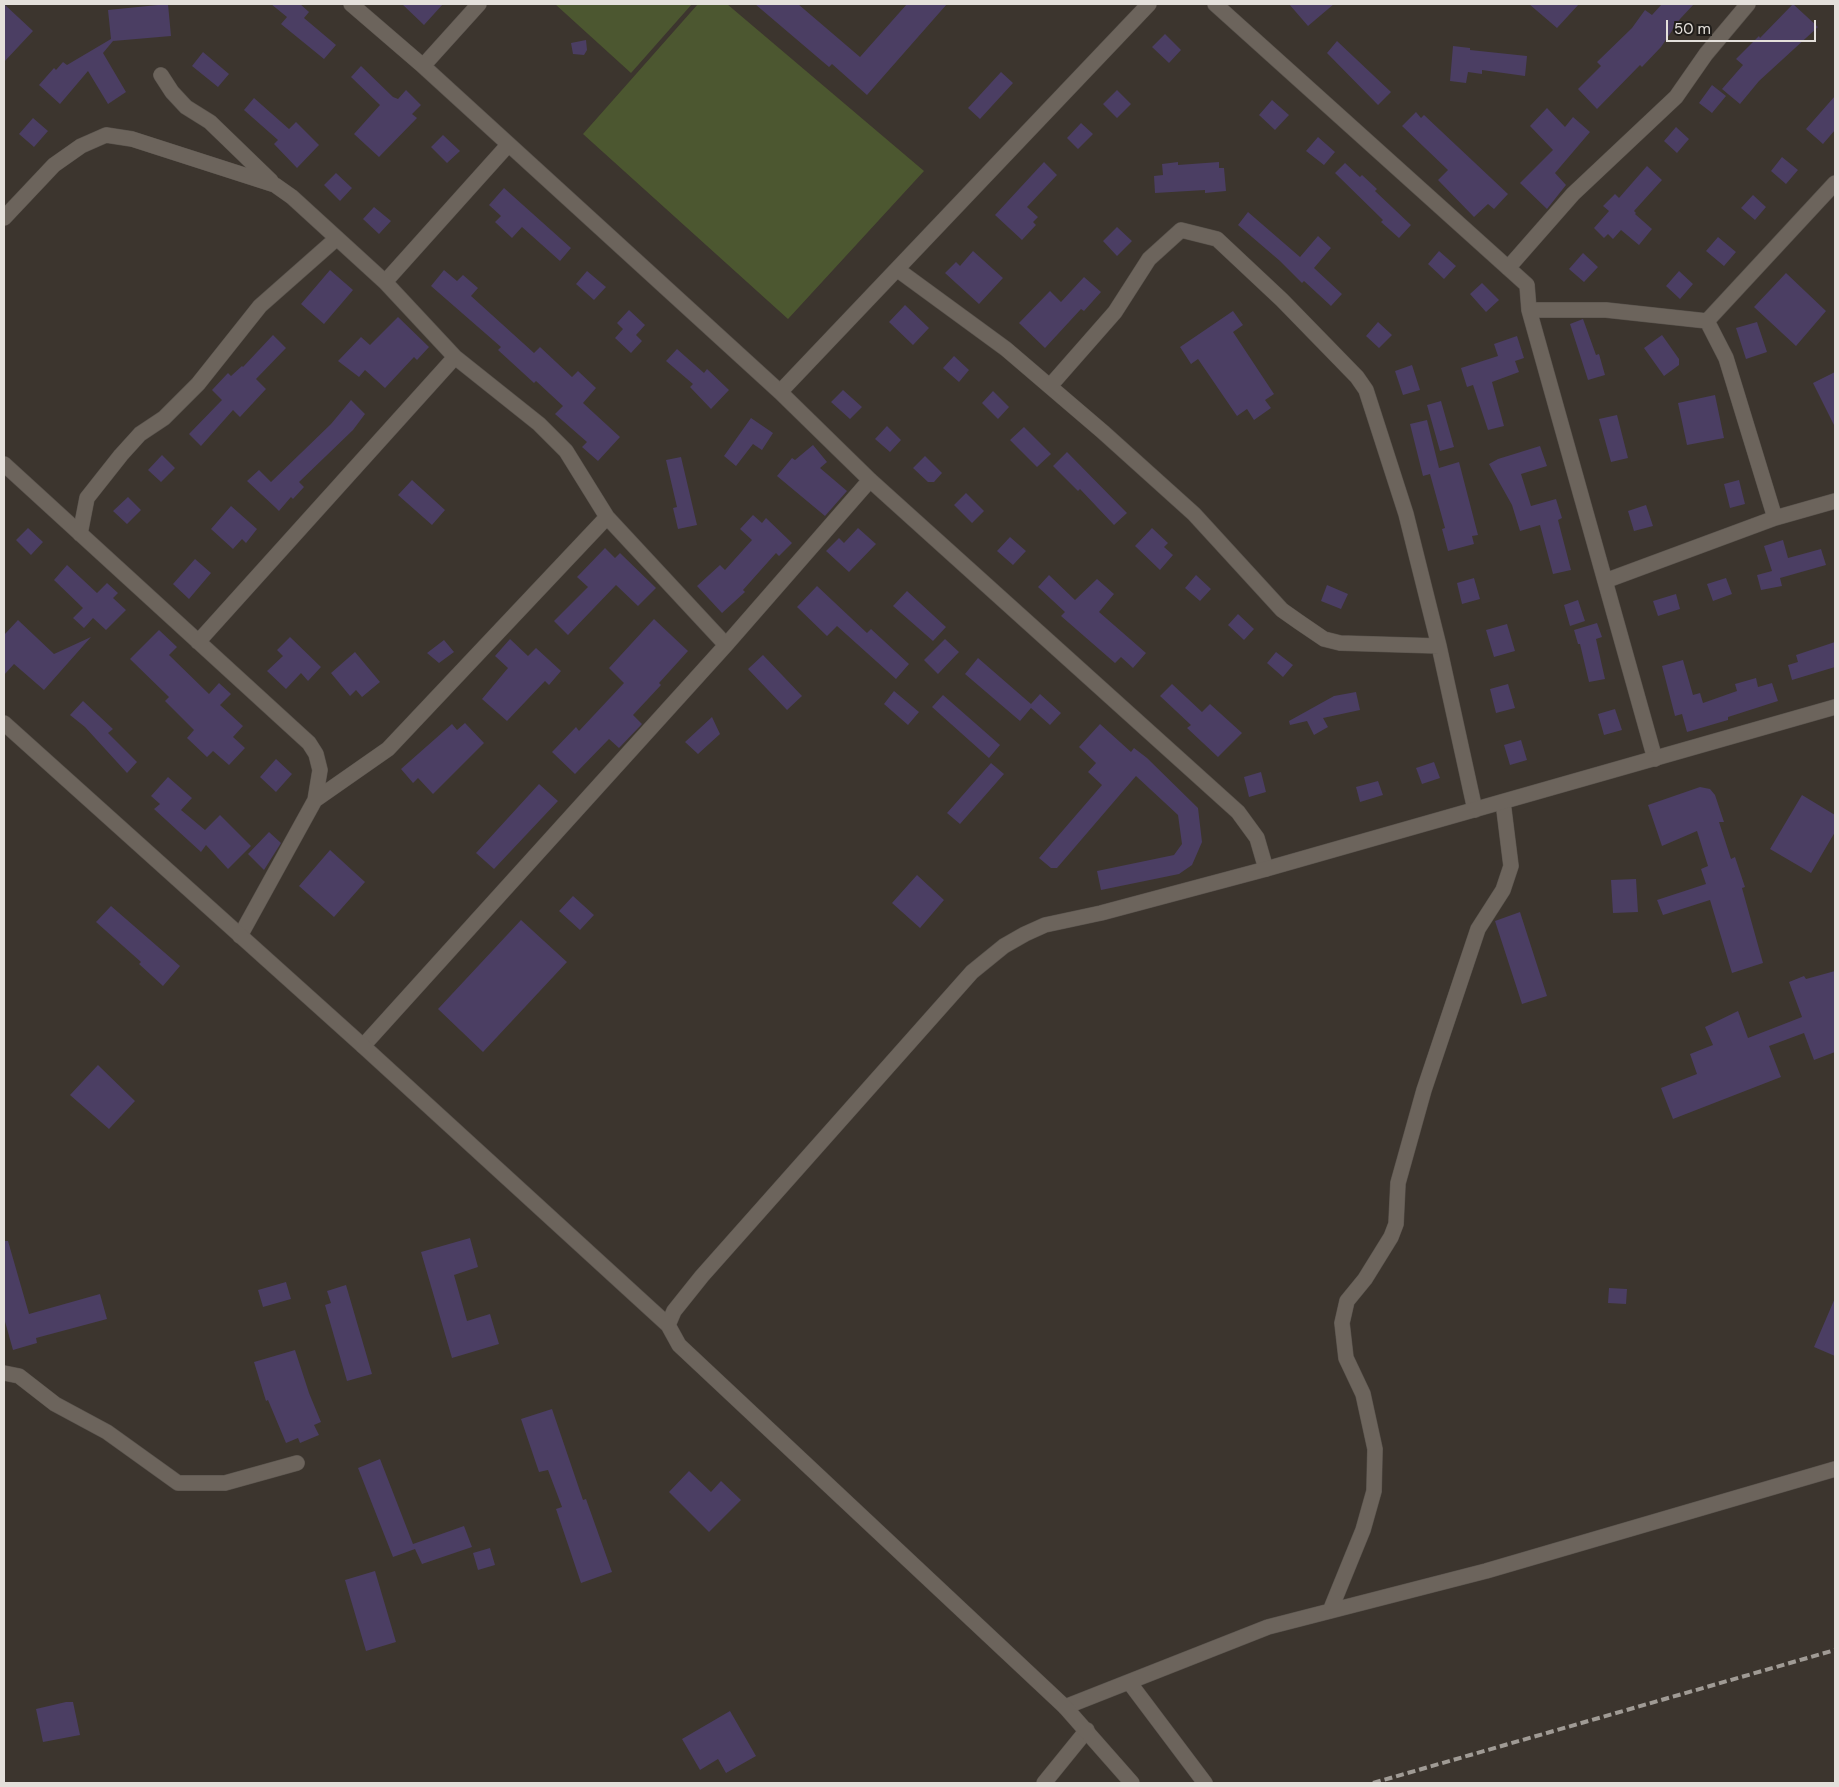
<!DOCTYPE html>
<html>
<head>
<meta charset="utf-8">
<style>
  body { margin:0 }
  #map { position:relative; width:1839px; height:1787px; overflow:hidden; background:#3c352e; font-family:"DM Sans",sans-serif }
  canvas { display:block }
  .frame { position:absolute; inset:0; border:5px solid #e4e0db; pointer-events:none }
  .scale { position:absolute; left:1666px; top:20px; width:150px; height:22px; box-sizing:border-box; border:2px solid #e4e0db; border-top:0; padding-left:6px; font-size:15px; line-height:18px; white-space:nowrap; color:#e4e0db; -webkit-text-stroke:4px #201d1a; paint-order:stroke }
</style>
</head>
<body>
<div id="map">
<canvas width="1839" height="1787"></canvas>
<div class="frame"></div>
<div class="scale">50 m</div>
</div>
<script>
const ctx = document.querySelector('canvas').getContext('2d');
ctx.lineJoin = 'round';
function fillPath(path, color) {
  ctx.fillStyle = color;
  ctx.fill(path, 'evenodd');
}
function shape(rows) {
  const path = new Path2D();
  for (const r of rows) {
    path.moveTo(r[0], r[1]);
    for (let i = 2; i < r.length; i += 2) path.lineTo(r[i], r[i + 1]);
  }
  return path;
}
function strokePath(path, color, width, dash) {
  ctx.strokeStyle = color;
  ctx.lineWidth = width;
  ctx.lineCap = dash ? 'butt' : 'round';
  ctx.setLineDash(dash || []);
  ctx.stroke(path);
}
const green = shape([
  [555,4,692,4,631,73],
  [698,4,727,4,924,171,788,319,583,134]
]);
const building = shape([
  [4,4,33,31,4,62],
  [168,4,171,36,113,41,103,53,126,92,108,104,88,71,60,104,39,85,54,68,56,70,63,62,67,65,111,39,108,10],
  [271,4,300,4,309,12,304,18,336,45,324,59,281,24,287,17],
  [402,4,443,4,424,25],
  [755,4,798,4,860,57,907,4,947,4,867,95,832,64,829,67],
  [1289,4,1334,4,1308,26],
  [1529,4,1579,4,1557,28],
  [1662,4,1694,4,1680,19,1661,47,1642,67,1640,65,1597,109,1578,89,1601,66,1597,62,1632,28,1645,10,1652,15],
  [1793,4,1818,27,1759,81,1740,104,1722,89,1743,65,1736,59,1759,36,1760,38],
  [1165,34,1181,50,1169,63,1152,47],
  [586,40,587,50,584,55,573,54,571,43],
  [1337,41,1391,92,1378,105,1327,53],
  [1453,46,1470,48,1470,50,1527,56,1525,76,1482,70,1482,74,1468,72,1466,83,1450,81],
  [203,52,229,74,218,87,192,66],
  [361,66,393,97,398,99,406,90,421,105,412,114,417,118,379,157,354,134,380,105,351,77],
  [1001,72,1013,83,980,119,968,108],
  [1712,85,1726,96,1712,113,1699,103],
  [1117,90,1131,104,1117,118,1103,104],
  [1835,96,1835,130,1823,144,1806,129],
  [254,98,289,129,296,122,319,145,297,168,274,144,278,140,244,110],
  [1272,100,1289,115,1275,130,1259,115],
  [1547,108,1565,127,1573,117,1590,132,1555,173,1566,185,1547,209,1520,183,1553,150,1530,126],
  [1416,112,1421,118,1424,115,1508,194,1494,209,1488,204,1474,217,1438,180,1448,170,1402,126],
  [33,118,48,131,34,147,19,134],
  [1081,123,1093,134,1078,149,1067,138],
  [1676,127,1689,139,1677,153,1664,141],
  [443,135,460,151,447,163,431,147],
  [1318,137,1335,152,1324,165,1306,151],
  [1782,157,1798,170,1786,184,1771,171],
  [1044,162,1057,175,1027,207,1038,217,1033,222,1036,225,1022,240,995,215],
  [1178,162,1178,165,1219,162,1219,168,1224,168,1226,191,1205,193,1205,190,1155,193,1154,176,1163,175,1162,164],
  [1345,163,1360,177,1362,175,1377,189,1375,191,1411,225,1399,238,1381,222,1383,220,1335,173],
  [1647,166,1662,180,1634,211,1636,213,1635,214,1652,229,1639,245,1621,230,1613,239,1608,234,1604,238,1594,228,1609,211,1603,206,1615,194,1619,198],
  [336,173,352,188,340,201,324,185],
  [504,188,571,248,560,261,522,227,512,238,495,222,501,216,489,205],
  [1753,195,1766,207,1755,220,1741,208],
  [374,207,391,221,379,234,363,219],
  [1248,212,1300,257,1318,236,1331,248,1314,268,1342,294,1331,306,1304,281,1302,283,1280,261,1238,225],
  [1117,227,1132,241,1117,256,1103,241],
  [1718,237,1736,252,1724,266,1706,251],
  [973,251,1003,278,979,304,945,273,956,262,960,266],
  [1439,251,1456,266,1444,279,1428,264],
  [1583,253,1598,267,1584,282,1569,269],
  [330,270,353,290,324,324,301,304],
  [444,270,457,281,463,275,478,288,471,296,534,353,540,347,572,377,578,371,596,388,583,403,620,437,598,461,582,447,587,442,555,414,563,406,536,381,534,383,498,350,501,347,431,286],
  [587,271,606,287,594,300,576,284],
  [1679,271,1693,284,1680,299,1666,286],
  [1786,273,1826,311,1796,346,1754,307],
  [1084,277,1101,292,1084,311,1081,309,1045,348,1019,323,1050,291,1061,302],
  [1482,283,1499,300,1486,312,1470,294],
  [905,305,929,328,913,345,889,322],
  [629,310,645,325,636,335,642,341,631,353,615,338,623,329,617,323],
  [1233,311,1243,325,1233,332,1274,394,1265,400,1271,408,1254,420,1247,409,1237,416,1198,359,1191,364,1180,347],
  [398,317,429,347,417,360,414,357,385,388,365,370,359,377,338,361,361,337,370,345],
  [1583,319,1596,355,1599,354,1605,375,1588,380,1570,324],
  [1378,322,1392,335,1379,348,1366,336],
  [1757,322,1767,352,1746,359,1736,328],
  [273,335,286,348,256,379,266,389,240,417,233,410,201,446,189,434,222,400,212,390,228,373,231,376,242,366,243,367],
  [1662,335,1679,359,1679,365,1664,376,1644,348],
  [1517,336,1524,358,1515,361,1519,372,1492,382,1504,426,1488,430,1473,385,1467,387,1461,368,1498,356,1494,344],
  [677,349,704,373,707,369,729,390,711,409,690,387,693,384,666,361],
  [954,356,969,370,959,382,943,368],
  [1412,365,1420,390,1403,395,1395,371],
  [1835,372,1835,427,1813,383],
  [843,390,862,407,850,419,831,402],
  [993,391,1009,407,998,419,982,403],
  [1715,395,1724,438,1687,445,1678,403],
  [351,400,365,414,353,430,299,482,304,487,293,499,291,497,279,511,276,508,247,481,259,470,271,482,331,424],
  [1441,401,1454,447,1440,451,1427,405],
  [1617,415,1628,458,1611,462,1599,419],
  [751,418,773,433,762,450,753,444,736,466,724,456],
  [1427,420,1439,468,1459,462,1478,535,1472,536,1474,544,1448,551,1442,529,1445,528,1430,474,1423,476,1410,424],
  [887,426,901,440,890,452,875,439],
  [1024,427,1051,454,1037,467,1010,440],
  [813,445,827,462,820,468,847,491,825,516,777,476,792,458,795,460],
  [1540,446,1547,466,1521,474,1531,506,1556,499,1562,518,1558,520,1571,570,1553,574,1540,525,1520,531,1512,505,1489,464,1498,459],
  [1067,452,1127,513,1114,525,1080,489,1078,491,1053,466],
  [162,455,175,468,161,482,148,470],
  [925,456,942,473,934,482,928,482,913,468],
  [681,457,697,525,678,529,673,508,677,507,666,460],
  [412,480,445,510,432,525,398,495],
  [1739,480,1745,504,1730,508,1724,484],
  [966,493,984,511,972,523,954,505],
  [128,497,141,510,127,524,113,511],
  [1646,505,1653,526,1634,531,1628,511],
  [231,506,257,529,246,543,242,539,233,549,211,529],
  [753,515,762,523,766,518,792,543,779,556,776,553,743,590,745,592,722,613,697,586,720,565,725,570,752,540,740,529],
  [28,528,43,542,31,555,16,540],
  [858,528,876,544,849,572,826,551,839,538,844,543],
  [1152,528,1168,543,1164,547,1173,555,1160,570,1135,546],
  [1010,537,1026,551,1013,565,997,551],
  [1783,540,1788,558,1821,549,1826,565,1780,578,1782,586,1761,590,1757,575,1772,571,1764,546],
  [605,548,615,558,620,553,656,588,638,606,616,585,568,635,554,621,588,587,577,577],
  [195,559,211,573,189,599,173,584],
  [67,565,97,593,107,583,118,593,113,598,126,610,106,630,93,618,84,628,73,618,83,608,54,580],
  [1049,575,1075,600,1097,579,1114,594,1099,612,1146,653,1133,668,1121,657,1115,663,1061,616,1065,612,1038,587],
  [1196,575,1211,589,1200,601,1185,588],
  [1474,578,1480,599,1462,604,1457,583],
  [1726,578,1732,594,1713,601,1707,584],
  [1327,585,1348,594,1341,609,1321,601],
  [817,586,867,633,871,629,909,664,896,679,837,626,827,636,797,607],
  [907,591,946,627,933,641,893,606],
  [1676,594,1680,609,1658,616,1653,601],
  [1578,600,1585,621,1570,626,1564,605],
  [1238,614,1254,629,1244,640,1228,625],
  [654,619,688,651,659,683,661,685,633,715,642,724,619,748,609,739,575,774,552,752,576,727,579,731,624,683,609,668],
  [18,620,54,654,91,637,44,690,14,664,4,675,4,635],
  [1597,623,1602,637,1596,639,1605,679,1589,682,1580,644,1578,644,1574,630],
  [1507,624,1515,651,1494,657,1486,630],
  [159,630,177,647,169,655,209,694,219,683,231,694,220,705,243,726,233,737,245,748,229,765,213,751,207,757,187,738,194,730,165,701,169,697,130,659],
  [290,637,321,667,308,681,301,673,286,689,267,671,283,656,277,650],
  [510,639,528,656,536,648,561,671,549,685,545,681,507,721,482,699,508,668,495,656],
  [945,639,959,652,938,674,924,660],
  [444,640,454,652,439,663,427,653],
  [1835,642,1835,667,1792,680,1788,665,1798,662,1796,655],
  [355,652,380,682,362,697,356,690,350,696,331,673],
  [1276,652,1293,665,1283,677,1267,663],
  [763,655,802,696,787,710,748,669],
  [978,658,1031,704,1040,694,1061,713,1050,725,1031,708,1020,721,965,674],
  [1683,660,1693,695,1700,693,1703,703,1737,691,1735,684,1756,678,1758,687,1772,683,1778,701,1728,717,1728,720,1687,732,1682,714,1675,716,1662,666],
  [1172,684,1202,712,1210,704,1242,733,1218,757,1187,728,1191,725,1160,696],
  [1508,684,1515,708,1496,713,1490,689],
  [894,691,919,712,908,725,884,704],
  [1356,692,1360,710,1323,718,1328,727,1314,735,1307,721,1290,725,1289,721,1334,696],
  [943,695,1000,745,989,758,932,707],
  [83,701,113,729,108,733,137,762,127,773,85,727,70,715],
  [1615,709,1622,730,1604,735,1598,714],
  [712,717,720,734,698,754,685,742],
  [465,723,484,743,433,794,418,778,413,783,401,769,452,724,457,730],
  [1100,724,1131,752,1134,748,1147,758,1198,808,1202,842,1192,865,1179,874,1101,890,1097,871,1174,855,1182,844,1178,815,1136,776,1057,868,1051,868,1039,858,1102,785,1088,772,1096,763,1079,747],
  [1521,740,1527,760,1510,765,1504,745],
  [276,759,292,774,276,792,260,777],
  [1434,762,1440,778,1422,784,1416,768],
  [991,763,1004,774,960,824,947,813],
  [1261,772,1266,792,1249,797,1244,777],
  [168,777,192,798,181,810,205,830,220,815,251,846,228,869,206,845,201,852,154,809,160,804,151,796],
  [1378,781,1383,795,1360,802,1356,787],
  [539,784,558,801,494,869,476,853],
  [1700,787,1710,789,1715,795,1724,822,1719,822,1731,859,1735,857,1745,887,1742,888,1763,963,1732,973,1710,900,1663,915,1657,900,1706,884,1701,869,1708,866,1697,831,1662,846,1648,805],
  [1802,795,1835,815,1835,832,1811,873,1770,849],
  [269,832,281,843,264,870,248,854],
  [330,850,365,882,334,917,299,886],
  [917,875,944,900,920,928,892,903],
  [1636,879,1638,912,1613,913,1611,880],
  [573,896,594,915,580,930,559,911],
  [111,906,180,966,163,986,139,964,141,962,96,922],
  [1520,912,1547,996,1522,1004,1495,921],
  [521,920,567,962,483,1052,438,1009],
  [1835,971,1835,1052,1814,1060,1804,1033,1769,1046,1781,1077,1673,1119,1661,1088,1697,1074,1690,1054,1713,1045,1705,1027,1738,1011,1748,1038,1802,1017,1789,982,1804,976,1806,979],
  [98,1065,135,1101,109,1129,70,1095],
  [470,1238,478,1267,454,1275,467,1321,490,1314,499,1344,452,1358,421,1252],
  [4,1241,8,1241,29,1314,100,1294,107,1319,36,1338,37,1343,13,1350,4,1318],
  [286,1282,291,1299,263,1307,258,1290],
  [346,1285,372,1374,347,1381,325,1305,331,1303,327,1291],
  [1609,1288,1627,1289,1626,1304,1608,1303],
  [1835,1298,1835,1356,1814,1347],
  [295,1350,309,1393,321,1422,314,1425,319,1435,300,1443,298,1438,286,1443,268,1400,266,1401,254,1362],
  [552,1409,583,1500,586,1499,612,1572,581,1583,556,1509,562,1507,548,1470,539,1472,521,1419],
  [380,1459,413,1544,464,1526,472,1547,422,1564,415,1549,393,1557,358,1468],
  [689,1471,711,1492,721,1481,741,1500,709,1532,669,1492],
  [490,1548,495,1565,478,1570,473,1553],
  [375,1571,396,1642,366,1651,345,1580],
  [66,1702,73,1702,80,1735,43,1742,36,1709],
  [730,1711,756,1756,726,1773,718,1759,700,1770,682,1739]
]);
const minor = shape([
  [351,4,423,66,780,392,870,480,1238,812,1257,838,1266,869],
  [1215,4,1527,285,1529,310,1655,759],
  [423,66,479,4],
  [161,75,172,92,186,107,210,122,271,181],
  [4,218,54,165,81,146,106,135,132,139,275,185,292,197,385,282,455,357,539,424,566,451,607,517,726,645],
  [1508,268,1573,194,1676,97,1706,54,1748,4],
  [898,270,1006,349,1103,432,1194,514,1282,610,1299,622,1324,639,1340,643,1439,646],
  [385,282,508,145],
  [1529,310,1606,310,1707,321,1726,358,1775,518],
  [1707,321,1835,183],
  [1050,386,1115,312,1149,259,1181,230,1217,239,1282,300,1357,377,1366,390,1406,514,1439,646,1475,810],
  [780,392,1149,4],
  [4,464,309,743,316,754,320,770,315,800,240,936],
  [80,534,87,498,121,455,140,434,164,418,198,384,260,306,337,238],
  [1605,581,1775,518,1835,501],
  [198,642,455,357],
  [315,800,388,749,607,517],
  [363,1046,726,645,870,480],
  [4,1373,19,1376,55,1404,107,1432,178,1483,225,1483,297,1463],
  [1330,1611,1363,1530,1374,1491,1375,1449,1363,1394,1346,1358,1342,1323,1347,1301,1365,1279,1391,1237,1396,1224,1398,1183,1424,1090,1478,929,1503,890,1511,866,1503,802],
  [1129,1682,1205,1783],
  [1065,1707,1268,1627,1486,1571,1835,1469],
  [1044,1783,1087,1730]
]);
const tertiary = shape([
  [4,723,363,1046,668,1325],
  [1132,1783,1065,1707,679,1345,668,1325,674,1311,702,1276,972,972,1004,946,1025,934,1045,925,1101,913,1266,869,1835,707]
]);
const rail = shape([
  [1373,1783,1835,1650]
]);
fillPath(green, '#4c5730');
fillPath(building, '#4b3e63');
strokePath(minor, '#59534d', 16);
strokePath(tertiary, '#59534d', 16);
strokePath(minor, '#6c645c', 15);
strokePath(tertiary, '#6c645c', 15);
strokePath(rail, '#a09b95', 4, [8, 4]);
</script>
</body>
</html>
